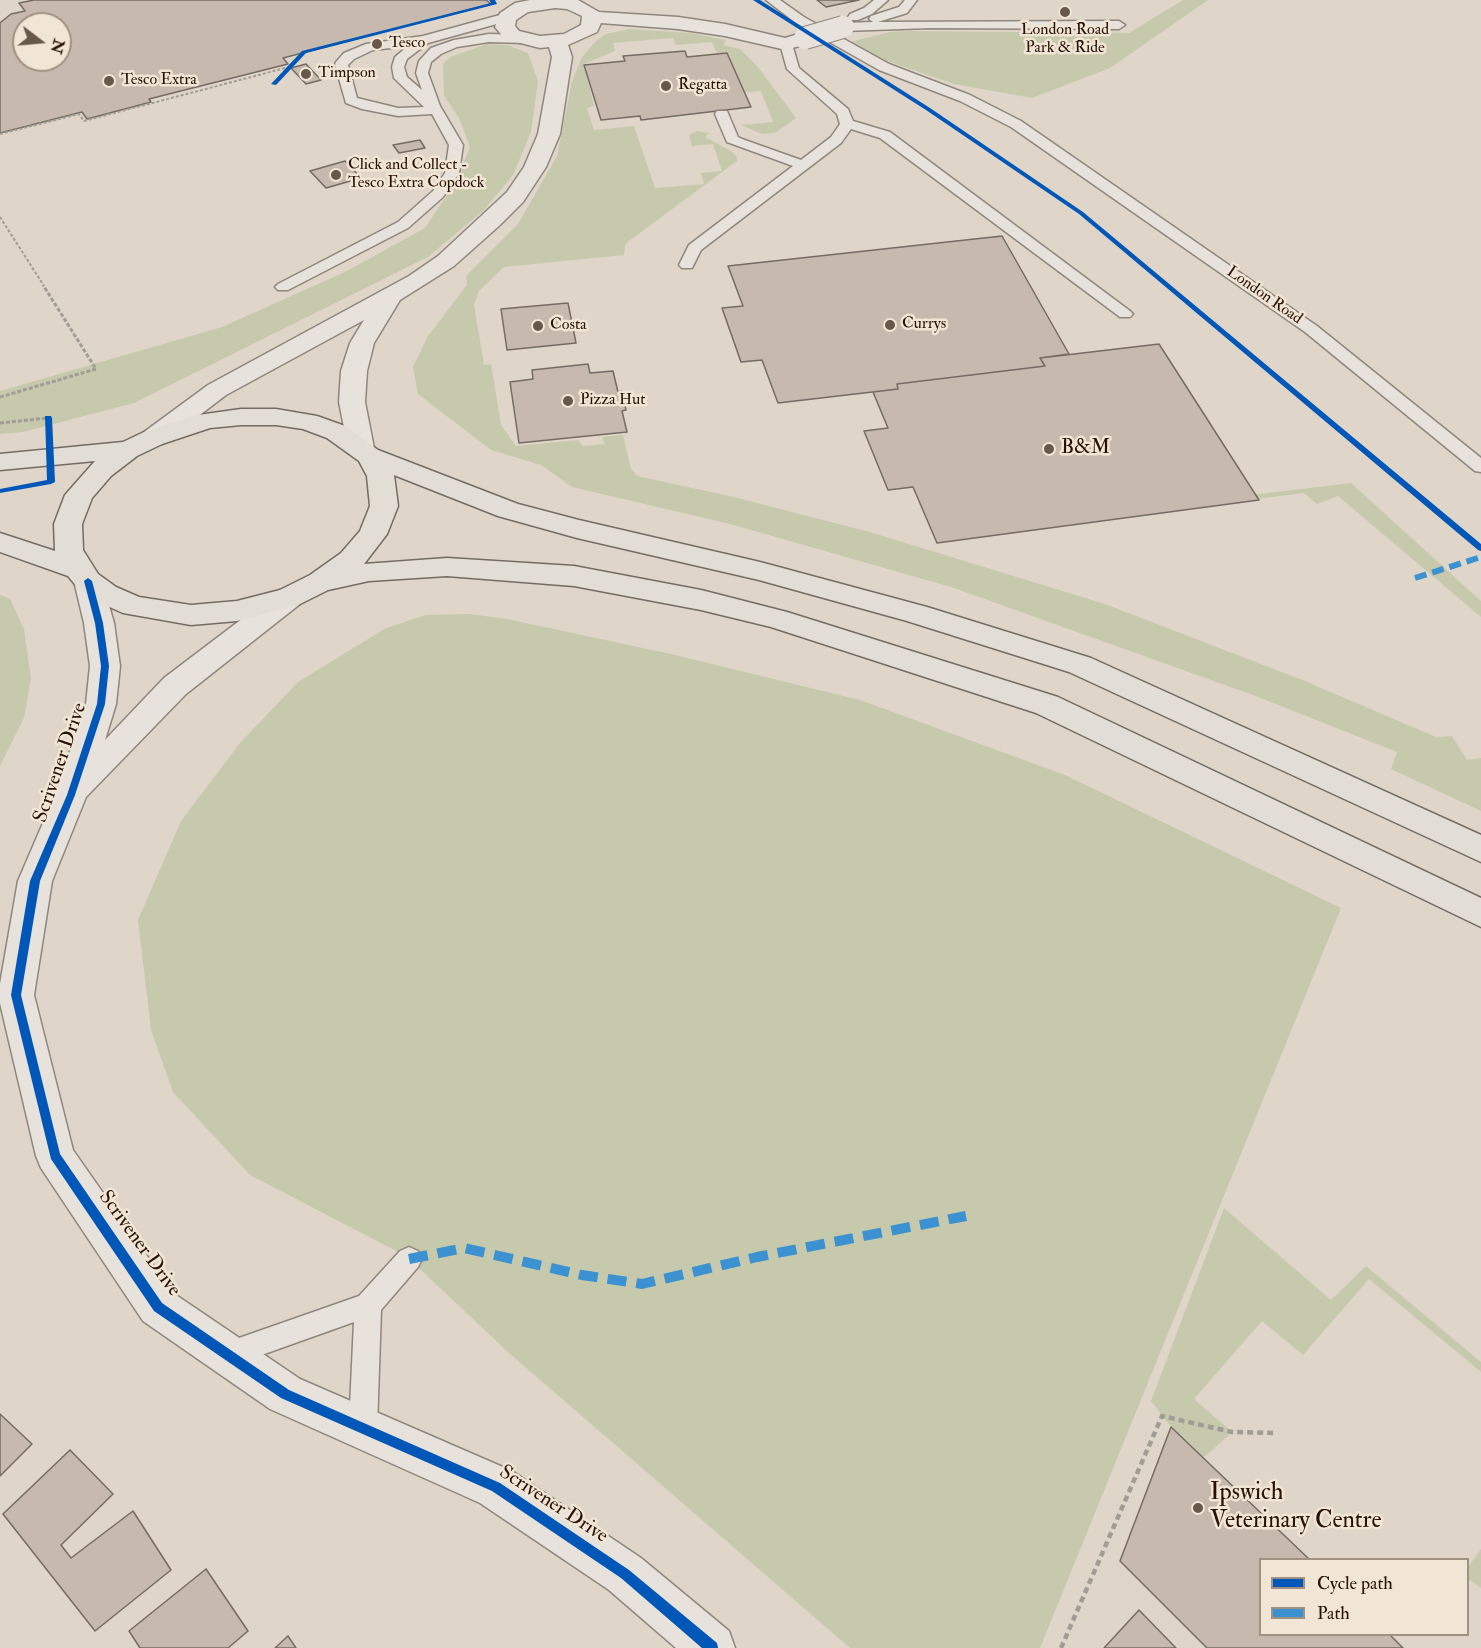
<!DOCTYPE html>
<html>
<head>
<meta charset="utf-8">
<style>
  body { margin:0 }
  #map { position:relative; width:1481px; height:1648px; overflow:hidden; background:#dfd6c9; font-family:"IM FELL Double Pica",serif }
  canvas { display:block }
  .legend { position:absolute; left:1259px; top:1558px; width:210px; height:78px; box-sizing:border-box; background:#f1e5d5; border:2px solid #a19183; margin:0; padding:8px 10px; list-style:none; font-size:18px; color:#281207 }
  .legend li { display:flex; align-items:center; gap:12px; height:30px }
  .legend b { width:30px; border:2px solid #a19183 }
  .north { position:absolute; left:12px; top:12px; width:60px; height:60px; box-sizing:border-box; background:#f1e5d5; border:2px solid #a19183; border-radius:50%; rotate:106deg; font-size:16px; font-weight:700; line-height:24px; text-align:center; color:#281207 }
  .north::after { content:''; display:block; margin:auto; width:21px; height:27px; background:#68574b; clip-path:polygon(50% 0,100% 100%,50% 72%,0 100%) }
</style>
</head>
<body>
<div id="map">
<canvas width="1481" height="1648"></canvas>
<ul class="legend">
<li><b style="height:8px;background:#0057b8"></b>Cycle path</li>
<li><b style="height:8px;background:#3c92d1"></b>Path</li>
</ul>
<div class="north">N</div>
</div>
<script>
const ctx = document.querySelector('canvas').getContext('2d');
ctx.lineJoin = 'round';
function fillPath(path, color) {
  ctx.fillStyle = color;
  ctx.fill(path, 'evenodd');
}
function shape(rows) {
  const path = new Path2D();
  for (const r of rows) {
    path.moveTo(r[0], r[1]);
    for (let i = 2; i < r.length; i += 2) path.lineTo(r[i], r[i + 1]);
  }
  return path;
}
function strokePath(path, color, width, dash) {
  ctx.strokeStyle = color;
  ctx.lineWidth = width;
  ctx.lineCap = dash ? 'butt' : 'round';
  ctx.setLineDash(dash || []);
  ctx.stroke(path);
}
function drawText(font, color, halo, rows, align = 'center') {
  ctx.font = font + ' "IM FELL Double Pica",serif';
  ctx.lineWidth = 5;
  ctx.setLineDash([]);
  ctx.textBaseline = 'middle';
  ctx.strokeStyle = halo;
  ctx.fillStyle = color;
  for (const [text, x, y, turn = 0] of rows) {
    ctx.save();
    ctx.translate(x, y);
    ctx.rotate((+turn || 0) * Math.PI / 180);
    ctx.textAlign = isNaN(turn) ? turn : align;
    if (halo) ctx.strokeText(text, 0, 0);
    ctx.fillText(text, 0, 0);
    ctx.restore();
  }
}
const green = shape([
  [1183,0,1208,0,1110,68,1032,98,954,84,858,51,846,43,890,32,909,31,1129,33],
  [629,29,690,33,726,40,723,45,740,49,758,67,796,118,775,133,762,134,741,125,773,122,761,91,734,93,712,42,676,45,673,38,613,43,615,51,584,64,594,106,587,108,594,130,634,126,655,188,704,184,701,173,722,171,713,144,692,146,689,135,697,131,709,133,705,137,731,151,737,157,737,161,629,241,625,245,624,255,504,267,479,291,474,305,484,365,491,364,501,425,516,446,578,440,583,446,605,444,602,437,623,435,631,469,637,476,734,497,873,533,1105,604,1305,681,1436,737,1452,736,1467,760,1481,758,1481,811,1391,769,1397,752,1253,695,951,587,730,524,572,487,541,465,491,450,418,394,413,367,428,336,467,285,466,276,518,224,557,156,572,81,582,57,597,40,606,34],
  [487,44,507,45,528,53,538,81,531,132,513,175,484,210,428,257,134,403,23,432,0,434,0,391,222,327,345,272,425,228,455,183,470,147,459,118,444,96,443,64,450,57],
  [1351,483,1481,601,1481,617,1338,496,1317,504,1304,493,1223,503,1227,498],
  [0,595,10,599,24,629,31,679,24,718,0,766],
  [470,614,507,619,671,654,860,700,1065,775,1341,908,1040,1648,850,1648,509,1353,406,1256,250,1175,173,1092,151,1030,138,920,181,821,240,743,298,682,386,628,426,615],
  [1224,1208,1331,1300,1366,1266,1481,1362,1481,1372,1369,1279,1303,1355,1262,1321,1194,1399,1232,1432,1206,1456,1202,1457,1171,1427,1151,1401],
  [1481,1549,1481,1588,1468,1579,1468,1567]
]);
const building = shape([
  [34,0,486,0,491,4,283,58,288,64,149,99,151,102,87,119,82,112,0,133,0,23,11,14,25,11,19,3,34,0],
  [24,24,60,24,60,60,24,60,24,24],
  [817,0,859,0,826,7,817,0],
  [685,51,687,57,727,53,751,107,641,120,640,116,601,120,584,65,625,61,623,56,685,51],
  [306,64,321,80,306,84,291,68,306,64],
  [420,140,425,148,399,153,393,145,420,140],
  [345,161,361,178,326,188,310,171,345,161],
  [1002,236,1069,354,1040,358,1045,366,897,384,898,389,778,403,762,360,741,362,722,308,743,306,728,266,1002,236],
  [568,303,576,343,507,350,501,309,568,303],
  [1159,344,1259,500,937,543,913,487,888,490,864,431,888,428,873,392,898,389,897,384,1045,366,1040,358,1159,344],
  [588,364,590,373,613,371,618,392,622,391,626,410,622,411,627,432,519,443,510,382,533,379,532,370,588,364],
  [0,1414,32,1444,0,1476,0,1414],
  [1171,1427,1310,1560,1260,1560,1260,1634,1389,1634,1403,1648,1207,1648,1120,1561,1171,1427],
  [70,1450,113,1494,61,1545,71,1558,133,1511,171,1570,95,1631,3,1514,70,1450],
  [206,1569,248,1631,228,1648,140,1648,129,1631,206,1569],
  [1139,1610,1176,1648,1104,1648,1139,1610],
  [288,1636,296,1648,275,1648,288,1636]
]);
const pathFar2 = shape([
  [0,134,79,114,84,121,289,67],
  [0,217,44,286]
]);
const pathFar1 = shape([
  [0,397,96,369,43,285],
  [0,423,48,418]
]);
const path = shape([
  [1061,1648,1162,1416,1232,1432,1274,1433]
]);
const service = shape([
  [766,0,780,0,804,17,889,64,970,95,1021,121,1317,326,1481,458,1481,472,1475,471,1305,332,1011,127,960,101,879,70,796,23,766,0],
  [874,0,888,0,872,14,858,20,850,20,848,17,850,14,864,8,874,0],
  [905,0,917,0,907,13,878,22,1119,21,1125,25,1119,29,930,28,843,31,837,27,843,23,873,22,869,19,871,16,899,7,905,0],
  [507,13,513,17,511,20,428,43,407,59,404,67,407,77,422,90,416,73,419,61,431,48,454,40,489,34,525,35,531,39,525,43,489,42,457,47,441,54,431,62,428,73,440,106,463,145,459,173,443,197,408,228,288,290,278,290,275,287,278,284,398,222,433,191,445,173,449,145,432,114,398,116,362,109,346,103,335,65,336,62,344,53,366,44,423,36,507,13],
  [408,46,395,57,392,67,394,78,424,107,398,108,357,98,348,65,354,59,373,50,408,46],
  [786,40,792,44,799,68,848,109,853,121,890,132,1130,311,1133,314,1130,317,1120,317,880,138,851,129,841,143,701,250,692,268,682,268,679,265,689,245,793,166,727,142,715,114,717,111,727,111,738,137,742,139,801,160,831,137,840,124,837,114,787,69,780,44,786,40],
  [409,1247,418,1251,422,1259,418,1267,381,1310,377,1428,373,1438,363,1442,353,1438,349,1428,354,1322,228,1367,219,1363,215,1354,219,1345,359,1296,400,1251,409,1247]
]);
const minor = shape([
  [530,0,578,0,599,12,678,17,725,24,785,38,805,32,812,34,815,38,812,42,786,50,725,36,678,29,601,23,597,32,568,45,572,57,560,134,546,167,523,202,500,225,454,266,400,300,374,343,367,371,365,402,374,448,370,454,361,456,352,454,348,448,339,402,341,371,350,343,364,320,226,395,162,444,153,446,144,444,140,438,144,432,208,385,409,276,438,256,507,192,524,167,538,134,552,57,549,47,540,48,505,39,495,27,500,13,515,3,530,0],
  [555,8,567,9,582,16,581,25,564,34,540,36,519,31,515,26,516,20,528,12,555,8]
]);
const tertiary = shape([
  [88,571,98,574,102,581,114,623,120,666,116,704,105,740,164,678,280,590,290,587,300,590,305,597,300,604,186,694,86,797,52,881,34,995,73,1150,173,1293,300,1379,512,1471,641,1558,729,1631,735,1648,676,1648,609,1590,480,1503,270,1409,143,1321,41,1168,36,1156,0,1003,0,984,18,881,55,795,86,704,90,666,84,623,74,581,78,574,88,571]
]);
const primary = shape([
  [241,409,276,409,317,416,345,426,378,450,518,504,579,520,760,562,927,607,1091,658,1481,835,1481,862,1069,672,907,621,759,580,577,538,498,516,394,475,398,506,387,534,364,564,447,558,574,566,701,590,787,612,1058,697,1481,898,1481,927,1036,713,771,627,701,610,574,586,447,576,369,581,328,590,300,604,237,621,191,625,123,613,96,601,78,588,68,576,0,552,0,533,55,551,54,524,65,495,95,461,0,470,0,454,123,442,144,432,198,415,241,409],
  [241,425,276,425,303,429,327,438,359,461,367,476,370,506,360,531,341,553,310,575,280,590,237,601,191,605,139,597,116,587,98,574,83,550,82,524,92,498,111,476,137,456,162,444,210,428,241,425]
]);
const minorBridge = shape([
  [805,38,843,27]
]);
const quietFar1 = shape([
  [1415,578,1481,557]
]);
const quiet = shape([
  [409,1259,464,1248,582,1275,642,1284,757,1257,966,1216]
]);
const cycleway = shape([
  [489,0,495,0,497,4,306,53,276,85,271,84,302,51,491,3,489,0],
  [753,0,760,0,930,108,1083,212,1481,544,1481,551,1478,550,1079,214,926,110,753,0],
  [45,416,51,416,52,418,55,482,51,484,0,493,0,489,47,480,45,416],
  [88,578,92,581,103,623,109,666,105,704,75,795,40,881,21,995,60,1154,162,1303,289,1390,500,1483,629,1570,717,1643,718,1648,702,1648,621,1578,492,1491,281,1398,154,1311,51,1159,11,995,30,881,67,795,97,704,101,666,95,623,84,581,88,578]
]);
const markers = [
  [1065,12,6,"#68574b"],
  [377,44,6,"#68574b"],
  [306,74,6,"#68574b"],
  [109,81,6,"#68574b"],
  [666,86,6,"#68574b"],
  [336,175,6,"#68574b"],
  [890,325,6,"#68574b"],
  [538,326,6,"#68574b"],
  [568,401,6,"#68574b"],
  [1049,449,6,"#68574b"],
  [1198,1508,6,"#68574b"]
];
const farPoinames = [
  ["London Road",1065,31,"center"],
  ["Park & Ride",1065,49,"center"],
  ["Tesco",389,44],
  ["Timpson",318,74],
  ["Tesco Extra",121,81],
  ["Regatta",678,86],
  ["Click and Collect -",348,166],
  ["Tesco Extra Copdock",348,184],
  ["Currys",902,325],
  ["Costa",550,326],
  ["Pizza Hut",580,401]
];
const farStreetnames = [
  ["London Road",1264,296,35]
];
const poiNames = [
  ["B&M",1061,449]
];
const streetNames = [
  ["Scrivener Drive",61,763,-71],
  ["Scrivener Drive",139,1244,54],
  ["Scrivener Drive",553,1505,33]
];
const nearPoinames = [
  ["Ipswich",1210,1494],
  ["Veterinary Centre",1210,1522]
];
fillPath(green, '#c7c9ac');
fillPath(building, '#c8b9ae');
strokePath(building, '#746c64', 1.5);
strokePath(service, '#8f867e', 3);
strokePath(minor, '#8f867e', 3);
strokePath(tertiary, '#8f867e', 3);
strokePath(primary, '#746c64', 3);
strokePath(pathFar2, '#a29c96', 2, [3, 2]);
strokePath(pathFar1, '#a29c96', 3, [4, 2]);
strokePath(path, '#a29c96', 4.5, [6, 4]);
fillPath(service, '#e7e2db');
fillPath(minor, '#e7e2db');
fillPath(tertiary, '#e7e2db');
fillPath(primary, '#e2ddd5');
strokePath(minorBridge, '#8f867e', 24, []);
strokePath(minorBridge, '#e7e2db', 22);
strokePath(quietFar1, '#3c92d1', 6, [12, 6]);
strokePath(quiet, '#3c92d1', 10, [19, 10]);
fillPath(cycleway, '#0057b8');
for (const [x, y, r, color] of markers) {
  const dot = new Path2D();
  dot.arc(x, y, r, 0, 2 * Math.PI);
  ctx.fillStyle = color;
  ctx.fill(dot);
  strokePath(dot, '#f1e5d5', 2);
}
drawText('16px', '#281207', '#f1e5d5', farPoinames, 'left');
drawText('16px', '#281207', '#f1e5d5', farStreetnames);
drawText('20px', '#281207', '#f1e5d5', poiNames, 'left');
drawText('20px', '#281207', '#f1e5d5', streetNames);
drawText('24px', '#281207', '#f1e5d5', nearPoinames, 'left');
</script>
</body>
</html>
